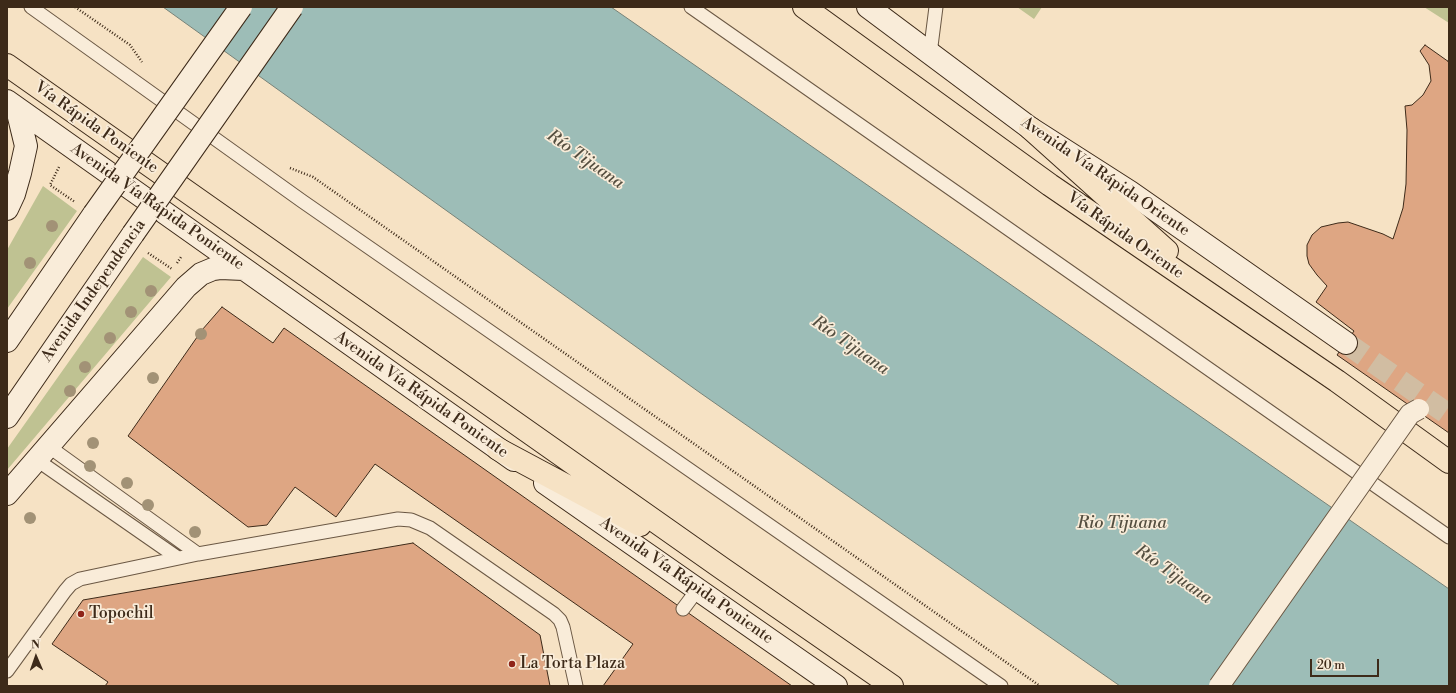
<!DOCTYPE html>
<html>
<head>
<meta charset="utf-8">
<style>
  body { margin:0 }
  #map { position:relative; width:1456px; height:693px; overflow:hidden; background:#f6e2c4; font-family:"Libre Bodoni",serif }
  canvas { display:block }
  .frame { position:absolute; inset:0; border:8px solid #3d2a19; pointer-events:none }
  .north { position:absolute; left:16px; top:637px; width:40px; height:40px; -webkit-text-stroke:3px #f9ecd9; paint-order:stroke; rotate:358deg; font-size:11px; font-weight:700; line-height:16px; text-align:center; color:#3d2a19 }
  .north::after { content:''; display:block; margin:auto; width:14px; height:18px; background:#3d2a19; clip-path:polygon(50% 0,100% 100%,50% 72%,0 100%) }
  .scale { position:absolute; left:1310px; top:659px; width:69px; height:18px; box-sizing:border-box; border:2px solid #3d2a19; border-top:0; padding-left:5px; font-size:12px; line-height:14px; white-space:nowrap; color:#3d2a19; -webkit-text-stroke:3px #f9ecd9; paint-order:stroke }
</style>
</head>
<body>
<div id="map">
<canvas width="1456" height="693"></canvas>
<div class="frame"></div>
<div class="north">N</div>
<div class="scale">20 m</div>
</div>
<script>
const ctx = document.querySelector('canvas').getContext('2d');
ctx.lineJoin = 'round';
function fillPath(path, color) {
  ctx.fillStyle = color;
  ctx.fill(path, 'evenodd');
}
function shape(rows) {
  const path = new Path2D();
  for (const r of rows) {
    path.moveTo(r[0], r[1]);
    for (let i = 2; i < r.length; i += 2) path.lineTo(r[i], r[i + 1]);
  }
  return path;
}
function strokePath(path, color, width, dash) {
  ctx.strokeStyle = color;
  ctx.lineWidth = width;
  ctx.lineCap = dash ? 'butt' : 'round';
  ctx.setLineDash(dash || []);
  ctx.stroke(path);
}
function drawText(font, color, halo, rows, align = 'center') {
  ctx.font = font + ' "Libre Bodoni",serif';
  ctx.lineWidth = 3.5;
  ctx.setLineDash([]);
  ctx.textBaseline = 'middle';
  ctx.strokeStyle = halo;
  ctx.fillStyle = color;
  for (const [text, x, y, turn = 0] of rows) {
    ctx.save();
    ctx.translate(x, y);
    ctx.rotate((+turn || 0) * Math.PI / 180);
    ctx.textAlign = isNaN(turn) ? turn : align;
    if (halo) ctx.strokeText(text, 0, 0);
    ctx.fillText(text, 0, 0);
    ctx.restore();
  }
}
const green = shape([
  [1017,7,1042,7,1034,19],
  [1424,7,1449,7,1449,23],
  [43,186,77,211,7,309,7,250],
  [143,257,171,277,7,470,7,449]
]);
const water = shape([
  [163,7,611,7,1449,589,1449,686,1120,686,699,392,163,7]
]);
const building = shape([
  [1425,45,1449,62,1449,433,1337,355,1354,331,1316,302,1327,286,1317,275,1309,264,1307,256,1307,245,1312,235,1321,227,1338,223,1348,222,1383,234,1393,239,1403,208,1406,184,1407,130,1405,106,1412,105,1423,95,1431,81,1429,65,1420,51,1425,45],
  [222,307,273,343,284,328,792,686,603,686,633,644,375,464,336,517,295,487,267,525,248,527,128,436,202,330,222,307],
  [413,543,540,635,550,686,105,686,108,682,52,644,83,600,413,543]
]);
const secondaryTunnel = shape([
  [1346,343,1449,415]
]);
const path = shape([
  [75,7,130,45,142,62],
  [1448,62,1449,61],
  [59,167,50,185,75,202],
  [290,168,313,177,1040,686],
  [148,253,172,269],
  [177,263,181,257]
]);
const service = shape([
  [31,7,302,201,1001,686],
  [691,7,1449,537],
  [930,54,936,7],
  [48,446,198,554],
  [37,460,178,558],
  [683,609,698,589],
  [7,671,65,591,71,584,80,579,198,554,398,519,411,520,430,528,554,614,560,620,563,627,576,686]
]);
const secondary = shape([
  [868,7,1030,128,1130,192,1346,343],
  [7,101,514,460],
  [7,209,14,194,20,173,26,146,17,109],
  [7,341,94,214],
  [7,417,133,234],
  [545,483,836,686],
  [7,494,186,287,201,274,213,269,220,268,244,269]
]);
const trunk = shape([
  [804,7,1050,185,1337,381,1449,462],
  [7,65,723,569,892,686],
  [1030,128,1167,251],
  [498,449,640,525]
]);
const pedestrianBridge = shape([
  [1219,686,1410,414,1419,409]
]);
const secondaryBridge = shape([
  [94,214,241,7],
  [133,234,292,7]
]);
const trees = [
  [52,226],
  [30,263],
  [151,291],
  [131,312],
  [201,334],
  [110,338],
  [85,367],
  [153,378],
  [70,391],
  [93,443],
  [90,466],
  [127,483],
  [148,505],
  [30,518],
  [195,532]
];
const markers = [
  [81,614,4,"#8f2418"],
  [512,664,4,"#8f2418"]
];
const streetNames = [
  ["Vía Rápida Poniente",96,128,35],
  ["Avenida Vía Rápida Oriente",1105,177,34],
  ["Avenida Vía Rápida Poniente",157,207,35],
  ["Vía Rápida Oriente",1125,236,35],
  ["Avenida Independencia",94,291,-55],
  ["Avenida Vía Rápida Poniente",421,395,35],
  ["Avenida Vía Rápida Poniente",686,581,35]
];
const poiNames = [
  ["Topochil",89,614],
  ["La Torta Plaza",520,664]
];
const waterNames = [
  ["Río Tijuana",585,160,35],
  ["Río Tijuana",850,346,35],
  ["Rio Tijuana",1122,524],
  ["Río Tijuana",1173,575,35]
];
fillPath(green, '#bfc292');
fillPath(water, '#9dbdb7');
strokePath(water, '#778278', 1);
fillPath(building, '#dea683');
strokePath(building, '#3d2a19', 1);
strokePath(secondaryTunnel, '#d1bda2', 22, [22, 11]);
strokePath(service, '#6b5844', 15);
strokePath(secondary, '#3d2a19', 24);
strokePath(trunk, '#3d2a19', 24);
strokePath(path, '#3d2a19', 2.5, [1, 2]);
strokePath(service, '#f9ecd9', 13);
strokePath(secondary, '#f9ecd9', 22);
strokePath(trunk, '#f6e2c4', 22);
strokePath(pedestrianBridge, '#6b5844', 22, []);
strokePath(secondaryBridge, '#3d2a19', 24, []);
strokePath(pedestrianBridge, '#f9ecd9', 20);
strokePath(secondaryBridge, '#f9ecd9', 22);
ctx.fillStyle = '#a29276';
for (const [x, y] of trees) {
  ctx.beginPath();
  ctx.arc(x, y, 6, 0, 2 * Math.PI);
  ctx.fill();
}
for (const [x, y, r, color] of markers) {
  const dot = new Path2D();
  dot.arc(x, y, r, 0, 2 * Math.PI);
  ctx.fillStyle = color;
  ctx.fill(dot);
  strokePath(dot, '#f9ecd9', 1.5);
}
drawText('16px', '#3d2a19', '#f9ecd9', streetNames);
drawText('16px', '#3d2a19', '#f9ecd9', poiNames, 'left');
drawText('italic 17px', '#554f40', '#f9ecd9', waterNames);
</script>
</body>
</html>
